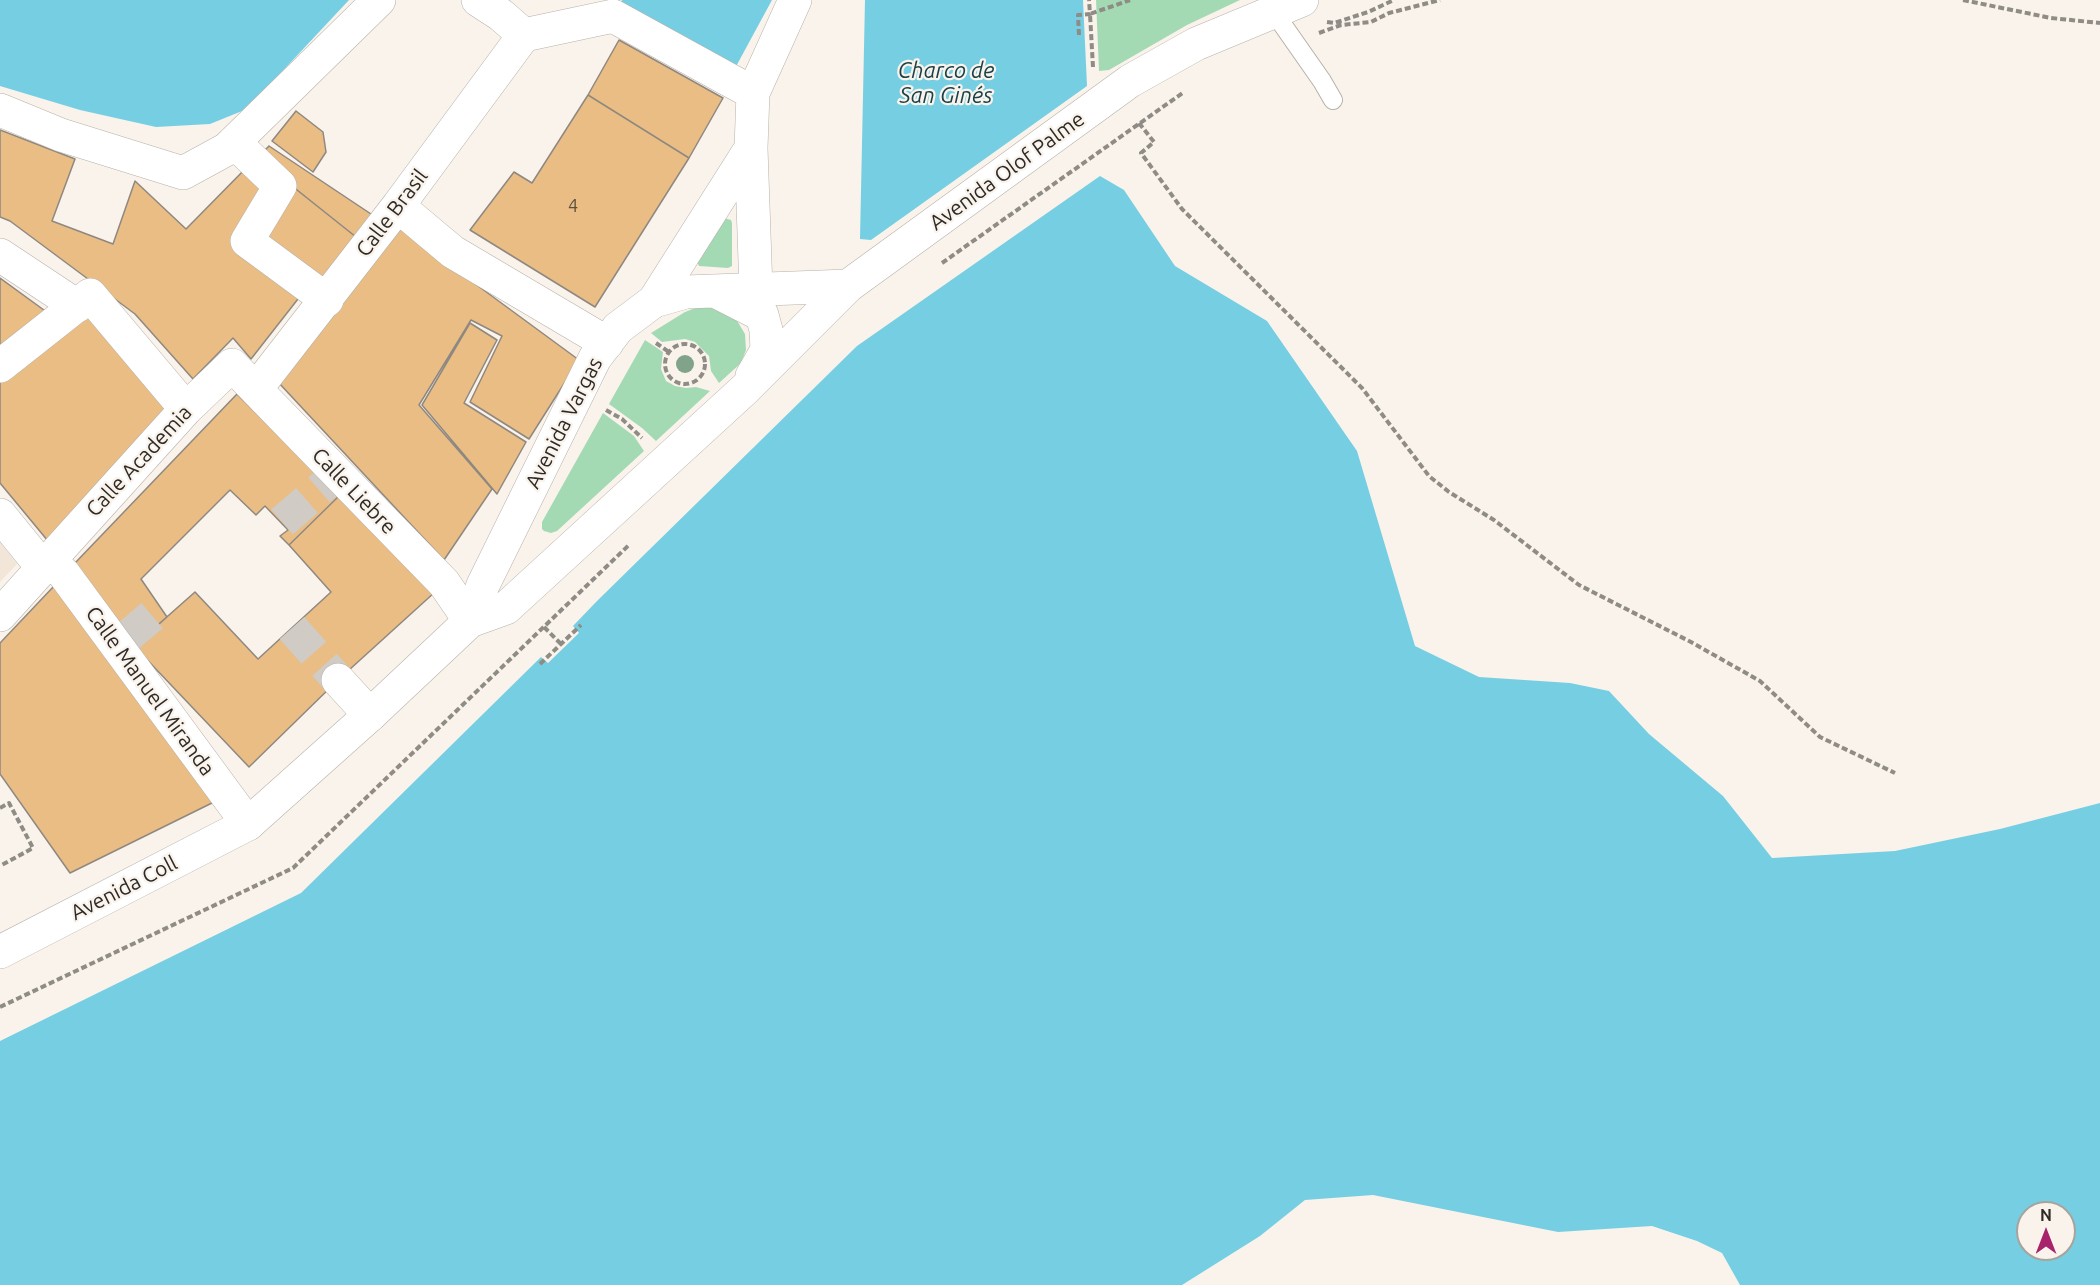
<!DOCTYPE html>
<html>
<head>
<meta charset="utf-8">
<style>
  body { margin:0 }
  #map { position:relative; width:2100px; height:1285px; overflow:hidden; background:#f9f3eb; font-family:Ubuntu,sans-serif }
  canvas { display:block }
  .north { position:absolute; left:2016px; top:1201px; width:60px; height:60px; box-sizing:border-box; background:#f9f3eb; border:2px solid #a7a39d; border-radius:50%; rotate:0deg; font-size:16px; font-weight:700; line-height:24px; text-align:center; color:#2d2a27 }
  .north::after { content:''; display:block; margin:auto; width:21px; height:27px; background:#a8226c; clip-path:polygon(50% 0,100% 100%,50% 72%,0 100%) }
</style>
</head>
<body>
<div id="map">
<canvas width="2100" height="1285"></canvas>
<div class="north">N</div>
</div>
<script>
const ctx = document.querySelector('canvas').getContext('2d');
ctx.lineJoin = 'round';
function fillPath(path, color) {
  ctx.fillStyle = color;
  ctx.fill(path, 'evenodd');
}
function shape(rows) {
  const path = new Path2D();
  for (const r of rows) {
    if (r.length === 3) {
      path.moveTo(r[0] + r[2], r[1]);
      path.arc(r[0], r[1], r[2], 0, 2 * Math.PI);
      continue;
    }
    path.moveTo(r[0], r[1]);
    for (let i = 2; i < r.length; i += 2) path.lineTo(r[i], r[i + 1]);
  }
  return path;
}
function strokePath(path, color, width, dash) {
  ctx.strokeStyle = color;
  ctx.lineWidth = width;
  ctx.lineCap = dash ? 'butt' : 'round';
  ctx.setLineDash(dash || []);
  ctx.stroke(path);
}
function drawText(font, color, halo, rows, align = 'center') {
  ctx.font = font + ' Ubuntu,sans-serif';
  ctx.lineWidth = 4.5;
  ctx.setLineDash([]);
  ctx.textBaseline = 'middle';
  ctx.strokeStyle = halo;
  ctx.fillStyle = color;
  for (const [text, x, y, turn = 0] of rows) {
    ctx.save();
    ctx.translate(x, y);
    ctx.rotate((+turn || 0) * Math.PI / 180);
    ctx.textAlign = isNaN(turn) ? turn : align;
    if (halo) ctx.strokeText(text, 0, 0);
    ctx.fillText(text, 0, 0);
    ctx.restore();
  }
}
const built = shape([
  [0,542,17,564,0,582]
]);
const green = shape([
  [1096,0,1240,0,1187,25,1109,70,1099,71],
  [724,218,731,220,732,223,732,266,728,268,699,266,697,262],
  [703,305,723,309,736,319,745,334,746,350,741,363,719,383,711,371,709,356,695,342,685,339,662,342,651,333,685,312],
  [645,340,663,352,661,369,666,381,675,386,686,388,696,387,710,391,656,441,642,428,609,404],
  [603,413,634,436,644,451,557,531,551,533,544,531,542,529,542,522]
]);
const water = shape([
  [0,0,349,0,247,109,210,124,156,127,80,110,0,86],
  [622,0,772,0,733,72,620,6],
  [865,0,1083,0,1087,86,871,240,860,239],
  [1100,176,1124,190,1175,266,1267,321,1357,451,1415,646,1479,677,1570,683,1609,691,1649,734,1723,796,1772,858,1895,851,2000,829,2100,803,2100,1285,1740,1285,1722,1253,1697,1241,1652,1226,1558,1232,1373,1195,1305,1200,1260,1236,1182,1285,0,1285,0,1041,301,893,541,657,548,663,579,633,573,626,597,601,857,346],
  [2028,1213,2064,1213,2064,1249,2028,1249]
]);
const building = shape([
  [619,40,723,98,689,158,588,95,619,40],
  [588,95,689,158,595,307,470,230,514,172,532,183,588,95],
  [296,111,323,132,326,152,313,172,272,141,296,111],
  [0,130,75,159,52,221,113,244,135,181,186,229,249,165,275,187,240,241,305,290,251,359,233,338,193,379,135,314,10,221,0,217,0,130],
  [269,146,374,216,356,237,257,158,269,146],
  [287,182,356,237,326,282,259,235,287,182],
  [395,225,579,360,529,439,470,402,502,336,471,320,419,405,492,489,444,560,278,382,395,225],
  [0,278,48,313,0,348,0,278],
  [91,311,174,409,48,541,0,483,0,382,91,311],
  [470,323,497,340,464,403,526,442,497,494,422,405,470,323],
  [237,394,340,495,289,545,280,536,288,530,265,506,256,515,230,490,141,579,167,617,134,646,75,563,237,394],
  [340,495,435,592,338,680,249,767,134,646,195,592,258,659,331,592,289,545,340,495],
  [55,585,216,801,70,873,0,774,0,643,55,585]
]);
const streetTunnel = shape([
  [282,522,327,483],
  [292,628,338,680],
  [127,637,161,608]
]);
const path = shape([
  [1963,0,2051,18,2100,23],
  [1327,22,1334,23,1368,12,1394,0],
  [1319,33,1341,25,1371,22,1389,13,1440,0],
  [1079,35,1078,15,1090,14,1089,0],
  [1093,67,1090,14,1130,0],
  [1139,123,1154,142,1141,153,1182,209,1362,388,1429,476,1449,492,1494,520,1579,585,1691,642,1760,681,1820,737,1895,773],
  [942,263,1184,92],
  [656,343,669,352],
  [685,364,20],
  [606,410,622,419,642,438],
  [544,627,561,644],
  [540,664,581,625],
  [0,808,9,803,33,848,0,866],
  [0,1007,293,868,630,544]
]);
const lane = shape([
  [1273,11,1322,81,1333,100]
]);
const street = shape([
  [478,0,501,15,524,35,613,16,753,93],
  [0,110,61,135,183,173,227,149,379,0],
  [234,142,280,186,247,241,327,300],
  [751,148,753,93,795,0],
  [398,206,453,252,607,343],
  [0,255,77,306],
  [654,301,751,148,756,290],
  [0,366,90,295,186,409],
  [256,389,398,206,524,35],
  [0,515,43,568],
  [50,561,64,574,248,824],
  [0,615,186,409,232,365,444,583,470,621],
  [338,680,370,715]
]);
const secondary = shape([
  [719,293,762,315,766,330,767,350,752,376],
  [470,621,483,585,595,358,618,328,654,301,686,292,848,286],
  [0,952,248,824,370,715,470,621,506,608,744,390,848,286,1130,81,1196,44,1302,0]
]);
const trees = [
  [685,364]
];
const numberNames = [
  ["4",573,206]
];
const streetNames = [
  ["Avenida Olof Palme",1007,171,-36],
  ["Calle Brasil",392,213,-53],
  ["Avenida Vargas",564,423,-63],
  ["Calle Academia",139,461,-47],
  ["Calle Liebre",354,491,46],
  ["Calle Manuel Miranda",150,691,54],
  ["Avenida Coll",124,888,-27]
];
const waterNames = [
  ["Charco de",946,71],
  ["San Ginés",946,96]
];
fillPath(built, '#f1e6d8');
fillPath(green, '#a4dab3');
fillPath(water, '#76cee3');
fillPath(building, '#e9bd84');
strokePath(building, '#8e8881', 1.5);
strokePath(streetTunnel, '#d0cbc4', 33, [33, 16]);
strokePath(lane, '#b7b1aa', 20);
strokePath(street, '#b7b1aa', 34);
strokePath(secondary, '#b7b1aa', 34);
strokePath(path, '#8f8b85', 4, [6, 3]);
strokePath(lane, '#fff', 18);
strokePath(street, '#fff', 33);
strokePath(secondary, '#fff', 33);
ctx.fillStyle = '#80a389';
for (const [x, y] of trees) {
  ctx.beginPath();
  ctx.arc(x, y, 9, 0, 2 * Math.PI);
  ctx.fill();
}
drawText('18px', '#5c4f3e', null, numberNames);
drawText('21px', '#2d2a27', '#f9f3eb', streetNames);
drawText('italic 22px', '#18414a', '#f9f3eb', waterNames);
</script>
</body>
</html>
